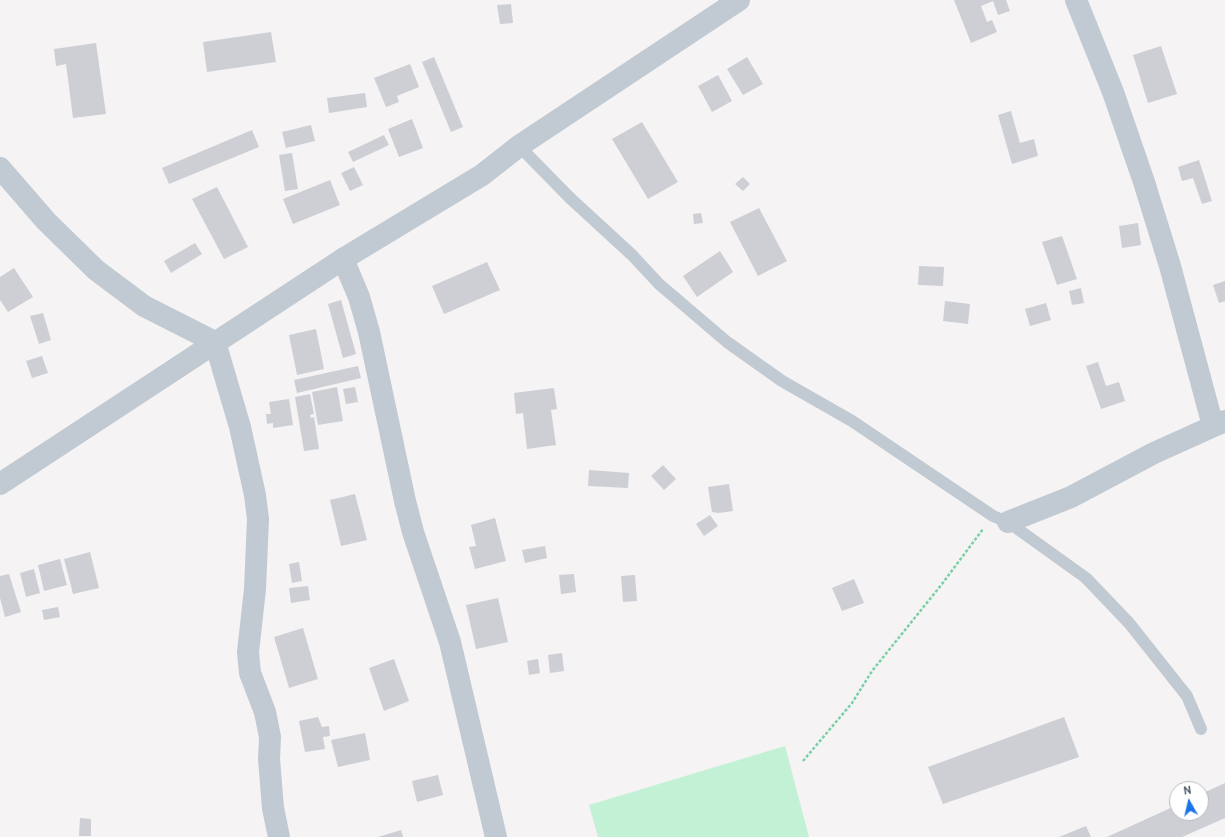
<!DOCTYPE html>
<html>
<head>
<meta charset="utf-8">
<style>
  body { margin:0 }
  #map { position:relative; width:1225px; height:837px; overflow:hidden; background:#f5f3f3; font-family:Cabin,sans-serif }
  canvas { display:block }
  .north { position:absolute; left:1169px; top:781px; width:40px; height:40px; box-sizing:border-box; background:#fff; border:1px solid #b7bbc0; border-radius:50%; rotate:352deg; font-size:11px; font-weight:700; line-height:16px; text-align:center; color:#4a5661 }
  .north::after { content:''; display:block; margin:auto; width:14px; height:18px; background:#1a73e8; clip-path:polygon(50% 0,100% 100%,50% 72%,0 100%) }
</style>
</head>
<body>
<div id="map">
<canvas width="1225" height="837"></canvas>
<div class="north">N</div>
</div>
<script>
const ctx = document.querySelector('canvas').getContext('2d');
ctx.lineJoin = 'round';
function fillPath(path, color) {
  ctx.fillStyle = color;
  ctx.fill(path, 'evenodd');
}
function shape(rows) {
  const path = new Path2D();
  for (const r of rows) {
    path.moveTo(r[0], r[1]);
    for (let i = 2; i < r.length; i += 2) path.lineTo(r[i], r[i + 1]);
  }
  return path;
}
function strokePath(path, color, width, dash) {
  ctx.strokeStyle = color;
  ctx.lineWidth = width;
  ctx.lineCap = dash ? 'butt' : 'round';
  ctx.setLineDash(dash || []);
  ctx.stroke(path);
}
const green = shape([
  [785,746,809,837,598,837,589,805]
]);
const building = shape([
  [954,0,1006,0,1010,11,998,15,993,1,981,6,987,22,992,20,997,32,971,43],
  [511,4,513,23,500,24,497,5],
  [271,32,276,62,207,72,203,42],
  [96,43,106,114,73,118,66,64,56,66,54,49],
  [1161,46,1177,94,1148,103,1133,55],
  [434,57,463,127,451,132,422,62],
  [747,57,763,84,743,95,727,69],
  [410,64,419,87,397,96,399,102,386,107,374,78],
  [718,75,732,101,712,112,698,86],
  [365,93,367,107,329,113,327,98],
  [1011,111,1020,143,1034,139,1038,156,1012,164,998,115],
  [412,119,423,148,399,157,388,129],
  [642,122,678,182,648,199,612,139],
  [311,125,315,141,286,148,282,132],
  [252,130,259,147,169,184,162,168],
  [384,135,389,145,353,162,348,152],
  [292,153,298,189,285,191,279,155],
  [1199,160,1212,201,1202,204,1193,178,1182,181,1178,167],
  [354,167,363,185,350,191,341,173],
  [743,177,750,184,743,191,735,184],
  [330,180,340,205,293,224,283,199],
  [217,187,248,247,224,259,192,199],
  [759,208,787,261,758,276,730,222],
  [701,213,703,223,694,224,693,214],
  [1138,223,1141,245,1122,248,1119,226],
  [1062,236,1077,279,1057,285,1042,242],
  [195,243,202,254,171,273,164,261],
  [720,251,733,272,697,297,683,276],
  [487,262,500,290,444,314,432,286],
  [919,266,944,267,943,286,918,285],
  [14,268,33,297,8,312,0,300,0,277],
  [1225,281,1225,301,1219,303,1213,285],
  [1081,288,1084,303,1072,305,1069,291],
  [341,300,356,354,343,358,328,304],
  [945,301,970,304,968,324,943,321],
  [1046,303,1051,320,1030,326,1025,309],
  [43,313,51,340,39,344,30,316],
  [316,329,324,369,297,375,289,335],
  [42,356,48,373,32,378,26,361],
  [1098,362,1106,386,1119,382,1125,401,1101,409,1086,366],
  [358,366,361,378,297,393,294,380],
  [337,387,343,421,318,425,312,392],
  [355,387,358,402,346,404,343,389],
  [554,388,557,409,551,410,556,445,527,449,523,413,516,414,514,393],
  [310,394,314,414,310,415,311,418,314,417,319,449,304,451,295,397],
  [289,399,293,425,273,428,273,423,267,424,266,414,271,414,269,402],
  [663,465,676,479,664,490,651,476],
  [589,470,629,473,628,488,588,486],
  [729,484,733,511,719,513,712,512,708,487],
  [355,494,367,540,341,546,330,500],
  [710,515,718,526,704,536,696,524],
  [495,518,506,561,475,569,469,547,476,546,471,525],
  [545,546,547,558,525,563,522,550],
  [90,552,99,588,73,594,64,559],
  [60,559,67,585,44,591,38,565],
  [299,562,302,581,292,583,289,564],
  [34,569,40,593,26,597,20,573],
  [9,574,21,612,5,617,0,598,0,576],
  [574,574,576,592,561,594,559,575],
  [635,575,637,601,623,602,621,576],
  [854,579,864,603,842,611,832,588],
  [308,586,310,600,291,603,289,588],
  [498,598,508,642,476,649,466,605],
  [58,607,60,617,44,620,42,610],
  [303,628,318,679,289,688,274,637],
  [562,653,564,671,550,673,548,655],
  [394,659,409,701,384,711,369,668],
  [538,659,540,673,529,675,527,661],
  [318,717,322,727,329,726,330,736,323,737,325,749,305,752,299,721],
  [1064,717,1079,757,943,804,928,767],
  [365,733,370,760,338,767,331,740],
  [438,775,443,795,417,802,412,781],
  [1225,783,1225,818,1182,837,1107,837,1177,805,1177,813,1201,813,1201,794],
  [80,818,91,819,91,836,79,836],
  [1086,826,1091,837,1059,837],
  [401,830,403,837,378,837]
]);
const path = shape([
  [803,761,852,703,872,671,942,584,983,529]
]);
const service = shape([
  [519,146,570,198,632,255,659,284,727,342,782,381,852,421,993,516,1008,522,1086,578,1129,623,1187,696,1201,729]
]);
const minor = shape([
  [1076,0,1113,92,1144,182,1170,266,1213,426],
  [0,168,46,221,96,270,144,306,215,342,240,427,255,495,258,519,255,589,248,652,250,673,265,712,270,737,269,759,273,808,279,837],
  [343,259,359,297,369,332,405,501,413,532,450,642,496,837],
  [1008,522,1071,497,1154,453,1225,421]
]);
const tertiary = shape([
  [0,484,343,259,482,175,519,146,739,0]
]);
fillPath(green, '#c3f1d5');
fillPath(building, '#cdcfd5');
strokePath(path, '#7ad0a6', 2.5, [3, 2]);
strokePath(service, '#c1cad2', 12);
strokePath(minor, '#c1cad2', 22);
strokePath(tertiary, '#c1cad2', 22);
</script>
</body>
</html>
